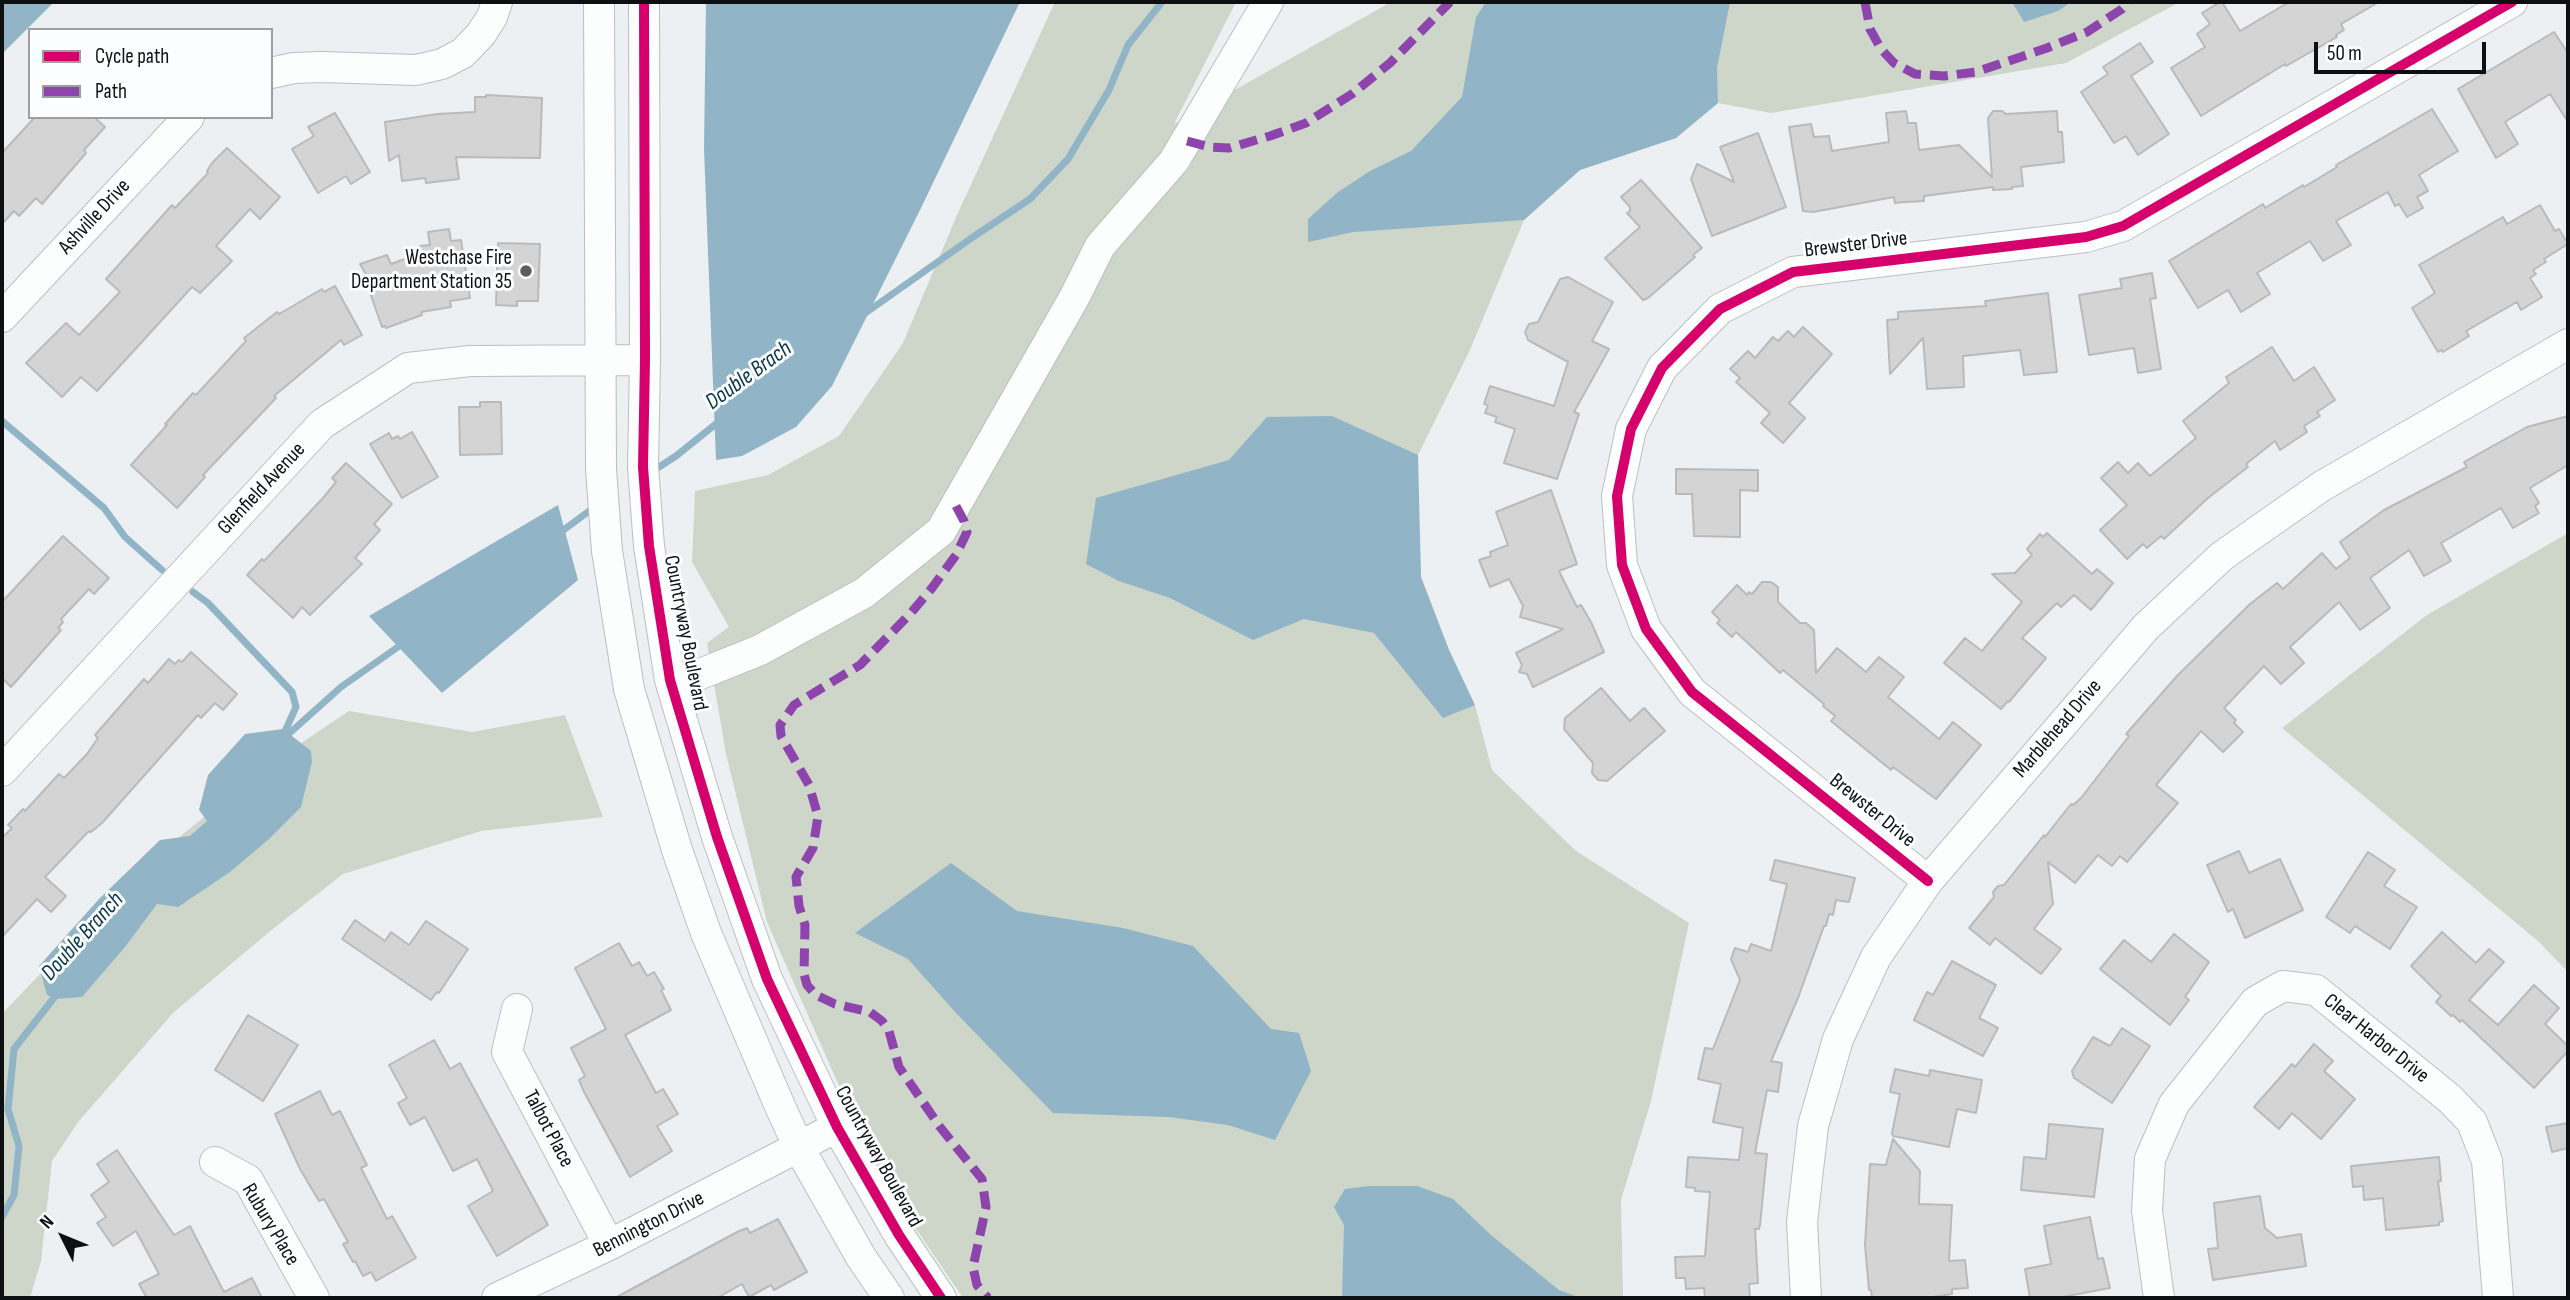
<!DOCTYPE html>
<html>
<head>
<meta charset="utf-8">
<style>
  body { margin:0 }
  #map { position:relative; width:2570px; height:1300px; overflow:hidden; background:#edf0f3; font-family:"Sofia Sans Condensed",sans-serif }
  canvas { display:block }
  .frame { position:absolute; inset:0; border:4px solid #0d0f11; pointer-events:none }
  .legend { position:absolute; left:28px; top:28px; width:245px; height:91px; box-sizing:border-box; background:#fbfdfe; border:2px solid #9c9e9f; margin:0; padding:9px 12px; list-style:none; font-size:21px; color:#0d0f11 }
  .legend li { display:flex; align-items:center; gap:14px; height:35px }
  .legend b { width:35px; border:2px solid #9c9e9f }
  .north { position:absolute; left:28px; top:1202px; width:70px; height:70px; -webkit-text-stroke:5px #fbfdfe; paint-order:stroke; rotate:313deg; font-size:19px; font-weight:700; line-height:28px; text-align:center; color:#0d0f11 }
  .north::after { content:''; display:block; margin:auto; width:24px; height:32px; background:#0d0f11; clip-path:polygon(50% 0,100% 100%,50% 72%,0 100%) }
  .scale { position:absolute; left:2314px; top:42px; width:172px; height:32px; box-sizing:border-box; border:4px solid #0d0f11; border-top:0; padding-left:9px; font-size:21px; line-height:24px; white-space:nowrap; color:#0d0f11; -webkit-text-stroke:5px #fbfdfe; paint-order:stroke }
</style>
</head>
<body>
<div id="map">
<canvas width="2570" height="1300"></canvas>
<div class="frame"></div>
<ul class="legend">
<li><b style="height:9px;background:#d6006c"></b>Cycle path</li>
<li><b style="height:9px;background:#8e44ad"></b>Path</li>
</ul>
<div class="north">N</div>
<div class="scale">50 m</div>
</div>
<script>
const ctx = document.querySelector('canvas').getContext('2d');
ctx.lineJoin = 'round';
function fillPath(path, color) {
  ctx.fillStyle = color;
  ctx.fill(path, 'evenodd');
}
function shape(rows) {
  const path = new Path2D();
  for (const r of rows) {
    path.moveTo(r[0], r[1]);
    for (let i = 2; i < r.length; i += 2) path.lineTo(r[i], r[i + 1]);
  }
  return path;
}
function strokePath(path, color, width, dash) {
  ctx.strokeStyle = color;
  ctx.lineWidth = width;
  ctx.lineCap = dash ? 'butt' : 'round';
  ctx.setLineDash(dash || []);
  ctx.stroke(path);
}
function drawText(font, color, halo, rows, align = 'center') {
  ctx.font = font + ' "Sofia Sans Condensed",sans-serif';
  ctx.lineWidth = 6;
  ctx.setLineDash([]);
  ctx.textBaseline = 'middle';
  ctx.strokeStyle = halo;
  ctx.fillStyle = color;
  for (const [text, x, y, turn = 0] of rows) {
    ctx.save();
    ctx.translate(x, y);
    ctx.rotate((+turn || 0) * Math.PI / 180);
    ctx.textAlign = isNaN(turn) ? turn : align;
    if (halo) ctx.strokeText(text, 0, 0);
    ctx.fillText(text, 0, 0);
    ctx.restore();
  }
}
const green = shape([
  [1055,2,1236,2,1174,124,1391,2,2180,2,2066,63,1771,113,1718,103,1676,138,1580,170,1524,220,1470,350,1418,455,1417,497,1421,577,1449,650,1475,705,1492,770,1576,851,1689,923,1651,1101,1621,1200,1623,1298,963,1298,876,1170,767,922,726,754,707,643,729,627,692,562,695,491,768,475,839,436,903,343,957,215],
  [2568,533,2568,972,2539,942,2282,728,2427,615],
  [349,711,472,732,565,715,603,817,481,831,343,874,269,932,173,1013,79,1121,52,1161,41,1261,30,1298,2,1298,2,1014,139,870,264,768]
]);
const water = shape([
  [2,2,54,2,2,54],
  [706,2,1020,2,920,210,832,386,796,427,742,456,716,460,704,149],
  [1486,2,1730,2,1717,68,1718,103,1676,138,1580,170,1524,220,1353,232,1308,242,1308,219,1338,192,1370,171,1411,151,1462,97,1476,17],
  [2012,2,2071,2,2058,11,2024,22],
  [1332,416,1418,455,1421,577,1449,650,1475,705,1443,718,1374,633,1304,619,1253,640,1170,598,1119,581,1086,564,1096,498,1229,460,1267,417],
  [558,505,578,580,442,693,369,616],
  [283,729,311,751,312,762,301,807,269,839,230,872,178,907,157,904,125,947,82,997,56,999,47,995,39,966,99,899,160,840,190,836,207,821,199,810,208,775,245,734],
  [951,863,1017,911,1123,928,1193,946,1271,1029,1299,1033,1311,1071,1275,1140,1228,1125,1169,1117,1053,1113,957,1014,908,959,855,933],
  [1369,1186,1417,1186,1453,1199,1492,1236,1559,1290,1581,1298,1342,1298,1344,1225,1334,1207,1345,1189]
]);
const stream = shape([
  [864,314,973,237,1030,199,1068,159,1109,90,1128,45,1162,2],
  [2,421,104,508,125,537,162,570],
  [656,469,676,456,722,419],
  [558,534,596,506],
  [193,592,208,603,292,692,296,707,282,738],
  [283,739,341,687,405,642],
  [2,1217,14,1195,19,1146,8,1109,14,1049,60,990]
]);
const building = shape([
  [2220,2,2222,2,2240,31,2289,2,2379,2,2341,24,2344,30,2336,35,2337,37,2286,66,2285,64,2201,116,2171,68,2205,47,2197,34,2210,24,2202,13,2220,2],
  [2554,32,2568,53,2568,122,2550,94,2505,122,2518,144,2496,158,2458,89,2554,32],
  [2140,43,2153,62,2131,76,2169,134,2138,155,2126,136,2114,143,2081,92,2108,74,2103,67,2140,43],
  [486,95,542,98,540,158,456,157,459,179,426,183,425,178,402,181,399,155,389,161,385,122,437,114,475,112,475,97,486,97,486,95],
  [2432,109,2458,151,2419,175,2428,191,2417,197,2423,208,2407,217,2399,204,2395,206,2388,192,2336,221,2351,245,2323,261,2310,241,2257,273,2270,294,2241,312,2228,290,2198,308,2169,261,2263,204,2265,208,2303,185,2304,187,2337,167,2336,165,2432,109],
  [1906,111,1908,123,1916,123,1919,150,1959,145,1992,177,1988,118,1993,111,2002,111,2006,114,2057,111,2058,132,2062,132,2064,162,2021,167,2023,186,2012,187,2012,189,1993,190,1993,187,1924,196,1924,201,1905,202,1895,203,1894,197,1813,212,1803,211,1789,127,1811,124,1814,137,1829,136,1832,151,1889,142,1886,113,1906,111],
  [335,113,370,172,351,184,346,176,318,193,292,149,314,136,308,127,335,113],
  [35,117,94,117,105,127,84,150,86,153,42,204,36,198,19,216,14,211,2,224,2,153,35,117],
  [1758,133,1786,207,1712,236,1691,179,1697,164,1734,182,1720,147,1758,133],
  [227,148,280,197,260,219,250,209,216,246,232,261,200,293,192,287,97,391,81,377,62,397,26,363,66,323,79,335,120,292,106,279,172,205,175,208,208,173,207,171,212,163,227,148],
  [1641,180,1702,248,1693,255,1695,257,1648,298,1643,300,1605,258,1640,227,1627,213,1630,211,1630,207,1621,197,1641,180],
  [2540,205,2555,231,2559,229,2568,244,2544,259,2546,262,2533,270,2536,274,2530,278,2542,297,2521,310,2517,302,2466,331,2469,336,2443,352,2441,350,2438,352,2412,308,2435,293,2419,265,2503,217,2507,224,2540,205],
  [449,229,451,241,461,240,470,298,450,301,451,307,421,312,422,315,386,328,385,326,382,327,367,284,370,281,360,264,387,255,391,264,421,253,420,246,430,245,428,232,449,229],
  [498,243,540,244,538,301,517,301,517,306,496,305,498,243],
  [2152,273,2156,298,2150,299,2161,369,2138,373,2134,348,2089,355,2079,295,2122,288,2120,279,2152,273],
  [1568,277,1613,302,1592,341,1609,349,1574,412,1579,414,1557,479,1504,463,1515,429,1495,422,1497,417,1485,413,1488,405,1484,404,1490,386,1554,406,1568,362,1528,340,1525,332,1529,324,1538,322,1560,279,1568,277],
  [335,286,362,335,344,345,341,340,274,396,276,398,203,475,205,477,177,508,131,465,167,425,165,424,193,393,196,395,246,341,244,338,277,312,279,314,322,289,324,292,335,286],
  [2048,293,2057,372,2024,375,2020,350,1963,356,1964,387,1927,389,1923,338,1890,374,1887,320,1898,319,1898,312,1986,306,1985,301,2048,293],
  [1803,327,1832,354,1789,403,1805,418,1783,443,1761,423,1770,413,1736,382,1740,378,1730,369,1748,351,1755,358,1773,337,1778,341,1788,331,1794,337,1803,327],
  [2272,347,2294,381,2314,367,2335,400,2317,412,2320,416,2304,426,2307,432,2280,450,2275,441,2246,464,2248,467,2208,498,2164,539,2161,536,2147,548,2143,544,2127,559,2100,530,2127,505,2101,478,2118,462,2128,473,2138,463,2150,476,2196,438,2183,421,2229,383,2226,377,2272,347],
  [480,402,501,402,502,454,460,455,459,407,480,407,480,402],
  [2568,416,2568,465,2530,488,2539,503,2535,506,2539,513,2513,528,2501,508,2441,543,2451,561,2424,576,2409,550,2370,578,2390,608,2360,630,2339,602,2290,647,2304,663,2281,684,2264,666,2224,708,2236,720,2234,723,2243,732,2223,752,2201,731,2156,785,2178,803,2127,862,2120,856,2112,866,2098,855,2075,883,2048,862,2053,904,2034,929,2061,949,2041,974,1995,938,1990,945,1969,928,1994,897,1993,892,1998,886,2004,885,2044,835,2045,837,2071,804,2073,805,2081,798,2129,736,2126,734,2177,676,2250,604,2277,583,2283,589,2322,553,2336,569,2350,558,2340,542,2384,510,2467,467,2464,462,2527,427,2568,416],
  [412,432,438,477,402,498,370,444,389,433,392,439,398,436,400,439,412,432],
  [346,463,392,504,374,524,380,530,355,558,362,564,310,615,302,607,293,618,247,575,262,559,264,561,323,498,336,482,332,478,346,463],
  [1676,469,1758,470,1758,491,1740,490,1740,537,1694,536,1692,494,1676,494,1676,469],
  [1551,490,1577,564,1559,571,1577,607,1581,605,1591,622,1604,652,1533,687,1527,674,1519,672,1522,665,1516,653,1563,629,1520,617,1523,606,1509,579,1490,587,1479,560,1491,556,1490,552,1508,545,1496,512,1551,490],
  [2047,533,2092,574,2097,569,2113,583,2091,610,2074,595,2061,607,2057,603,2022,638,2046,658,2009,702,2008,701,2001,709,1944,663,1965,638,1982,651,2022,602,1992,574,2015,573,2032,555,2027,549,2040,534,2043,537,2047,533],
  [63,536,109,578,94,594,89,589,61,619,63,622,58,628,61,630,11,687,2,678,2,602,63,536],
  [1762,582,1771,582,1778,587,1778,602,1800,623,1806,623,1814,630,1816,673,1837,648,1866,672,1879,657,1904,677,1888,697,1939,739,1953,722,1981,745,1936,799,1893,767,1891,770,1831,721,1835,716,1823,706,1824,704,1783,670,1780,673,1736,632,1732,637,1717,623,1720,620,1712,612,1737,585,1747,595,1749,592,1752,594,1762,582],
  [191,652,237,694,223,710,215,703,201,718,198,715,102,823,91,832,89,831,45,877,66,896,51,912,37,899,2,937,2,838,12,828,8,825,23,809,25,811,59,774,64,778,87,754,98,738,95,735,144,679,148,683,169,659,175,664,179,660,182,662,191,652],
  [1601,688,1630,721,1644,708,1665,731,1607,781,1598,780,1592,773,1593,763,1564,729,1565,718,1601,688],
  [2239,851,2249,873,2280,859,2303,910,2245,938,2233,909,2228,912,2207,865,2239,851],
  [2368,852,2395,870,2384,886,2417,907,2390,949,2355,926,2350,933,2326,917,2368,852],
  [1775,860,1855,878,1849,902,1836,900,1833,915,1829,914,1826,926,1824,926,1798,998,1771,1061,1782,1063,1778,1092,1767,1090,1755,1153,1767,1154,1760,1225,1759,1229,1755,1229,1758,1283,1749,1284,1750,1298,1705,1298,1704,1288,1686,1289,1685,1278,1676,1278,1675,1257,1705,1256,1710,1192,1695,1191,1695,1188,1686,1187,1688,1157,1739,1160,1743,1128,1713,1122,1721,1084,1698,1079,1705,1048,1713,1049,1740,980,1731,959,1735,948,1748,952,1751,944,1771,951,1787,884,1770,880,1775,860],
  [355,920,385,941,391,932,409,945,426,921,468,949,439,993,437,992,431,1000,342,939,355,920],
  [2442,932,2476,963,2489,949,2504,962,2469,1000,2498,1025,2534,985,2559,1008,2545,1024,2568,1046,2568,1051,2534,1088,2462,1020,2460,1022,2453,1015,2451,1016,2436,1002,2441,996,2411,966,2442,932],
  [2174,934,2209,962,2185,997,2189,1000,2170,1025,2100,969,2124,940,2151,962,2174,934],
  [619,943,632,966,639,962,647,976,654,972,664,989,661,990,671,1010,625,1035,656,1093,663,1089,678,1114,657,1126,672,1151,630,1177,583,1090,579,1080,585,1076,571,1048,606,1029,575,968,619,943],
  [1952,961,1996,985,1979,1018,1998,1028,1983,1056,1914,1020,1927,992,1933,995,1952,961],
  [248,1015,298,1045,263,1101,215,1070,248,1015],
  [2122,1028,2150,1046,2112,1103,2074,1078,2072,1071,2093,1037,2110,1046,2122,1028],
  [434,1040,450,1069,460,1063,548,1225,497,1256,468,1206,493,1191,477,1159,453,1171,425,1117,410,1125,398,1103,407,1098,389,1065,434,1040],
  [2314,1044,2333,1061,2324,1071,2355,1099,2321,1139,2292,1113,2279,1129,2254,1107,2292,1064,2295,1067,2314,1044],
  [1895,1069,1929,1076,1930,1070,1982,1080,1976,1113,1957,1109,1949,1147,1893,1136,1892,1133,1900,1094,1890,1092,1895,1069],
  [320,1091,332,1115,340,1111,367,1165,361,1168,387,1219,392,1216,416,1258,376,1281,371,1272,363,1276,355,1261,353,1262,343,1244,348,1242,324,1199,319,1201,300,1169,275,1114,320,1091],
  [2568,1123,2568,1148,2552,1152,2546,1127,2568,1123],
  [2049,1124,2103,1129,2094,1197,2021,1190,2024,1157,2046,1159,2049,1124],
  [1893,1139,1920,1171,1919,1204,1952,1205,1949,1261,1965,1260,1968,1288,1952,1289,1952,1294,1926,1298,1872,1298,1871,1290,1869,1290,1865,1245,1870,1164,1886,1165,1893,1139],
  [117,1150,174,1235,190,1226,224,1292,252,1278,262,1298,147,1298,139,1284,159,1274,136,1231,113,1246,97,1223,106,1217,91,1195,109,1182,97,1164,117,1150],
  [2439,1157,2441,1181,2438,1181,2443,1221,2439,1222,2439,1225,2386,1230,2383,1198,2364,1200,2363,1186,2353,1187,2351,1166,2439,1157],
  [2260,1196,2265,1228,2277,1238,2301,1234,2306,1266,2213,1280,2208,1249,2218,1248,2214,1203,2260,1196],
  [2090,1217,2098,1259,2103,1258,2110,1288,2057,1298,2030,1298,2025,1269,2051,1264,2044,1226,2090,1217],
  [778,1219,807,1272,774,1290,771,1285,749,1297,742,1284,717,1298,615,1298,737,1232,747,1228,750,1233,778,1219]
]);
const minor = shape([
  [599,2,601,469,607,551,629,689,677,850,706,933,779,1104,799,1148,861,1257,889,1298],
  [644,2,645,360,643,467,649,546,670,680,717,837,767,979,837,1127,899,1235,941,1298],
  [271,73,294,68,322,67,416,70,442,64,463,53,481,34,492,17,497,2],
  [2,317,189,117],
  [680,712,682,687,688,679,760,650,864,593,941,531,1074,298,1100,246,1174,161,1268,2],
  [2,771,322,424,408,368,470,361,645,360],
  [1928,881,1692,692,1646,629,1622,565,1617,496,1631,429,1662,368,1720,309,1793,272,2086,237,2123,226,2512,2],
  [517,1009,507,1052,609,1245],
  [215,1162,248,1180,314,1298],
  [497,1298,609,1245,837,1127],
  [1806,1298,1802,1222,1813,1126,1838,1039,1876,957,1928,881,2146,627,2222,556,2322,486,2568,344],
  [2159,1298,2147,1211,2150,1159,2174,1104,2255,1002,2283,986,2316,990,2450,1099,2472,1122,2487,1161,2498,1298]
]);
const quiet = shape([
  [1865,2,1870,29,1881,49,1894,63,1915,74,1944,76,1976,72,2047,48,2087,32,2122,9,2129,2],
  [1187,141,1210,147,1229,148,1270,136,1306,123,1352,94,1390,63,1450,2],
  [956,506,964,521,967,532,956,555,932,588,911,613,860,665,794,705,780,725,781,736,809,785,818,816,813,848,796,877,799,906,805,925,804,974,807,985,816,995,835,1004,870,1012,882,1021,889,1031,899,1067,940,1127,982,1179,986,1207,973,1267,977,1285,988,1298]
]);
const cycleway = shape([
  [644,2,645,360,643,467,649,546,670,680,717,837,767,979,837,1127,899,1235,941,1298],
  [1928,881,1692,692,1646,629,1622,565,1617,496,1631,429,1662,368,1720,309,1793,272,2086,237,2123,226,2512,2]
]);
const markers = [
  [526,271,7,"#5b5e60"]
];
const streetNames = [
  ["Ashville Drive",95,217,-47],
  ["Brewster Drive",1856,245,-7],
  ["Glenfield Avenue",262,489,-47],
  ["Countryway Boulevard",685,633,79],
  ["Marblehead Drive",2058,729,-49],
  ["Brewster Drive",1872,811,39],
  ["Clear Harbor Drive",2376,1039,39],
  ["Talbot Place",548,1129,62],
  ["Countryway Boulevard",878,1157,61],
  ["Rubury Place",270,1225,59],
  ["Bennington Drive",649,1225,-27]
];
const poiNames = [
  ["Westchase Fire",512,259],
  ["Department Station 35",512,283]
];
const waterNames = [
  ["Double Brach",749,376,-36],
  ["Double Branch",83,937,-48]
];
fillPath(green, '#cdd6c9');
fillPath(water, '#91b4c6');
strokePath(stream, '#91b4c6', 7);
fillPath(building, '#d5d4d5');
strokePath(building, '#bababb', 2);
strokePath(minor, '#bcbec0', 32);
strokePath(minor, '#fcfdfd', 30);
strokePath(quiet, '#8e44ad', 9, [18, 9]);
strokePath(cycleway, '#d6006c', 10);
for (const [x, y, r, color] of markers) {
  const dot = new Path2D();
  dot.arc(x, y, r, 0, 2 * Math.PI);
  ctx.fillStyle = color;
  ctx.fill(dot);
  strokePath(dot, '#fbfdfe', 2.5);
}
drawText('21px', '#0d0f11', '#fbfdfe', streetNames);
drawText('21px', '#0d0f11', '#fbfdfe', poiNames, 'right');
drawText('italic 23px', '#083446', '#fbfdfe', waterNames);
</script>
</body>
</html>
